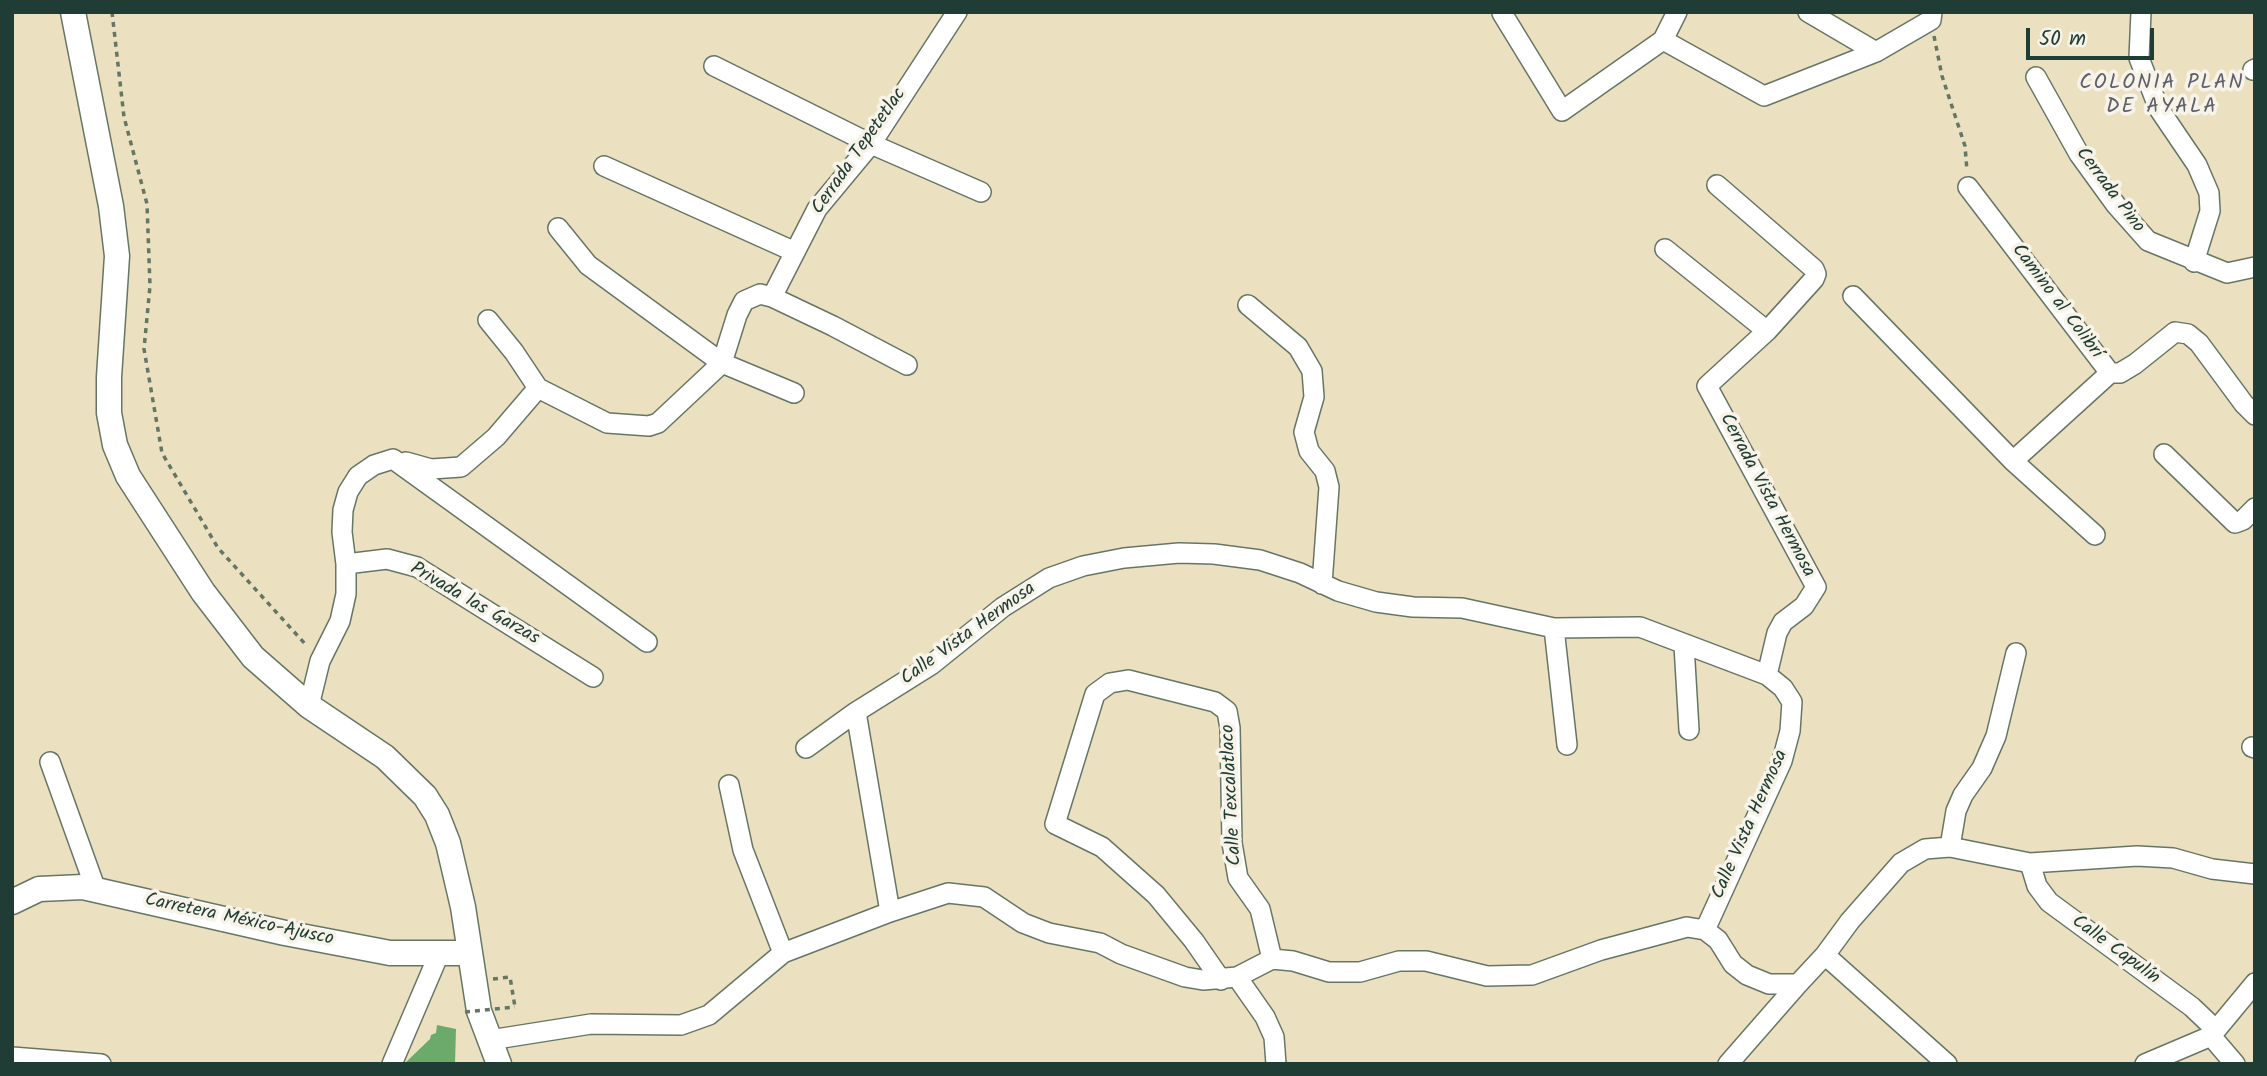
<!DOCTYPE html>
<html>
<head>
<meta charset="utf-8">
<style>
  body { margin:0 }
  #map { position:relative; width:2267px; height:1076px; overflow:hidden; background:#ebe1c0; font-family:Kalam,sans-serif }
  canvas { display:block }
  .frame { position:absolute; inset:0; border:14px solid #1f3d34; pointer-events:none }
  .scale { position:absolute; left:2026px; top:28px; width:128px; height:32px; box-sizing:border-box; border:4px solid #1f3d34; border-top:0; padding-left:9px; font-size:21px; line-height:24px; white-space:nowrap; color:#1f3d34; -webkit-text-stroke:5px #f7f3e8; paint-order:stroke }
</style>
</head>
<body>
<div id="map">
<canvas width="2267" height="1076"></canvas>
<div class="frame"></div>
<div class="scale">50 m</div>
</div>
<script>
const ctx = document.querySelector('canvas').getContext('2d');
ctx.lineJoin = 'round';
function fillPath(path, color) {
  ctx.fillStyle = color;
  ctx.fill(path, 'evenodd');
}
function shape(rows) {
  const path = new Path2D();
  for (const r of rows) {
    path.moveTo(r[0], r[1]);
    for (let i = 2; i < r.length; i += 2) path.lineTo(r[i], r[i + 1]);
  }
  return path;
}
function strokePath(path, color, width, dash) {
  ctx.strokeStyle = color;
  ctx.lineWidth = width;
  ctx.lineCap = dash ? 'butt' : 'round';
  ctx.setLineDash(dash || []);
  ctx.stroke(path);
}
function drawText(font, color, halo, rows, align = 'center') {
  ctx.font = font + ' Kalam,sans-serif';
  ctx.lineWidth = 7;
  ctx.setLineDash([]);
  ctx.textBaseline = 'middle';
  ctx.strokeStyle = halo;
  ctx.fillStyle = color;
  for (const [text, x, y, turn = 0] of rows) {
    ctx.save();
    ctx.translate(x, y);
    ctx.rotate((+turn || 0) * Math.PI / 180);
    ctx.textAlign = isNaN(turn) ? turn : align;
    if (halo) ctx.strokeText(text, 0, 0);
    ctx.fillText(text, 0, 0);
    ctx.restore();
  }
}
const forest = shape([
  [437,1025,456,1029,455,1064,404,1064,430,1039,431,1035,436,1033]
]);
const path = shape([
  [112,12,124,117,147,204,150,286,144,349,162,453,218,548,307,646],
  [1934,36,1942,76,1965,146,1967,171],
  [493,979,510,977,515,1007]
]);
const minor = shape([
  [1808,12,1876,52],
  [2141,12,2139,58,2159,109,2197,165,2209,193,2210,211,2194,262],
  [1502,13,1562,111,1663,40,1677,12],
  [1663,40,1764,96,1876,52,1931,20,1932,12],
  [714,66,871,144,981,192],
  [2253,70,2255,69],
  [2036,77,2079,154,2116,205,2148,241,2227,273,2255,267],
  [604,166,795,252],
  [1717,185,1814,269,1816,274,1814,279,1767,331,1707,386,1816,587,1804,606,1783,622,1777,633,1767,675],
  [1968,187,2110,373,2120,373,2135,364,2175,332,2188,334,2199,343,2244,404,2255,415],
  [558,228,588,265,722,363,794,393],
  [1665,249,1767,331],
  [1853,296,2013,461,2110,373],
  [772,297,817,209,871,144,957,12],
  [1248,305,1298,347,1312,371,1314,397,1304,432,1309,451,1325,471,1329,487,1322,584],
  [488,320,514,352,538,388,607,423,649,426,658,423,722,363,737,315,744,301,760,294,772,297,833,326,907,365],
  [2164,454,2235,523,2243,520,2255,508],
  [2013,461,2095,535],
  [406,462,431,469,461,467,496,437,538,388],
  [346,564,387,559,417,567,593,677],
  [1554,628,1567,745],
  [1684,645,1689,730],
  [309,706,320,661,340,621,346,594,346,564,342,532,343,510,348,492,358,476,374,465,393,459,647,642],
  [856,712,890,912],
  [2252,747,2255,748],
  [806,748,856,712,931,665,1003,607,1049,578,1083,566,1124,558,1179,553,1214,554,1260,560,1300,573,1338,591,1376,602,1413,607,1462,608,1554,628,1640,627,1767,675,1783,688,1792,702,1790,731,1782,761,1705,930],
  [50,762,96,890],
  [729,785,743,850,783,953],
  [1950,847,1956,811,1963,795,1982,768,1996,736,2016,653],
  [2030,863,2037,886,2049,902,2192,1007,2215,1029],
  [1825,955,1947,1064],
  [1237,977,1265,1017,1274,1037,1276,1064],
  [1221,980,1194,941,1156,895,1102,847,1055,824,1095,694,1110,683,1128,680,1215,702,1227,711,1230,728,1232,843,1238,878,1260,909,1272,959],
  [2211,1036,2235,1064],
  [490,1040,591,1024,681,1025,709,1015,783,953,890,912,948,893,984,897,1023,923,1049,933,1100,943,1121,954,1185,977,1203,980,1237,977,1272,959,1293,961,1329,972,1360,972,1399,961,1426,961,1487,976,1532,975,1601,950,1687,927,1705,930,1718,940,1733,964,1747,975,1769,984,1798,984,1825,955,1850,921,1901,863,1925,849,1950,847,2030,863,2137,856,2173,858,2212,869,2255,874],
  [12,1057,101,1064],
  [392,1064,439,954],
  [1728,1064,1798,984],
  [2145,1064,2211,1036,2255,983]
]);
const major = shape([
  [73,12,111,206,117,256,109,377,109,413,115,445,128,476,203,592,253,657,309,706,385,757,425,796,437,815,448,843,463,907,479,1011,499,1064],
  [12,902,39,889,83,887,285,933,390,953,469,953]
]);
const pathBridge = shape([
  [465,1012,515,1007]
]);
const streetNames = [
  ["Cerrada Tepetetlac",860,152,-55],
  ["Cerrada Pino",2109,191,53],
  ["Camino al Colibrí",2056,302,53],
  ["Cerrada Vista Hermosa",1766,496,62],
  ["Privada las Garzas",474,605,30],
  ["Calle Vista Hermosa",969,635,-36],
  ["Calle Texcalatlaco",1233,795,-93],
  ["Calle Vista Hermosa",1751,825,-66],
  ["Carretera México-Ajusco",239,921,12],
  ["Calle Capulín",2115,951,36]
];
const neighbourhoodNames = [
  ["COLONIA PLAN",2162,84],
  ["DE AYALA",2162,108]
];
fillPath(forest, '#6caa6c');
strokePath(minor, '#667665', 22);
strokePath(major, '#667665', 27);
strokePath(path, '#667665', 3.5, [5, 5]);
strokePath(minor, '#fff', 19);
strokePath(major, '#fff', 24);
strokePath(pathBridge, '#667665', 3.5, [5, 5]);
drawText('19px', '#1f3d34', '#f7f3e8', streetNames);
ctx.letterSpacing = '2px';
drawText('21px', '#5e6169', '#f7f3e8', neighbourhoodNames);
ctx.letterSpacing = '0px';
</script>
</body>
</html>
